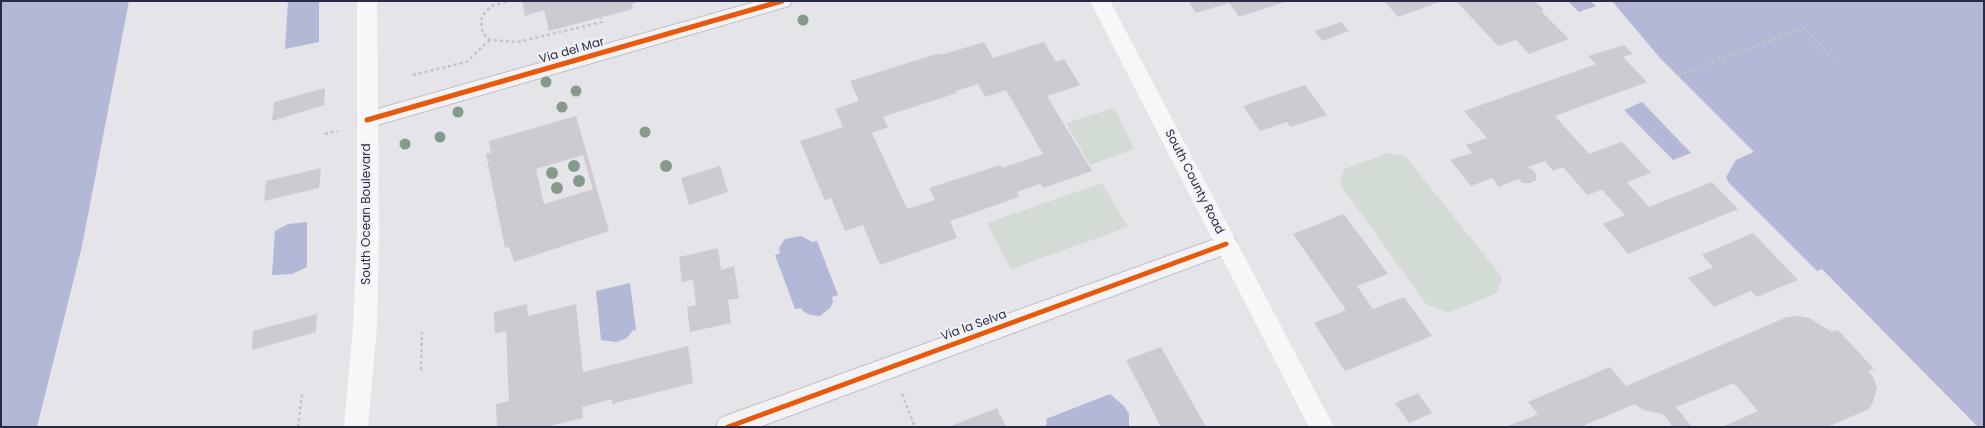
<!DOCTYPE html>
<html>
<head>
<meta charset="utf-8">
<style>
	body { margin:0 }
	#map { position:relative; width:1985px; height:428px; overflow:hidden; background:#e4e4e9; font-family:Poppins,sans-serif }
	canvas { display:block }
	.frame { position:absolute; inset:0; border:2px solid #292b44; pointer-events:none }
</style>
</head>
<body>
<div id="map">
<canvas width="1985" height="428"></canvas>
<div class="frame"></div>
</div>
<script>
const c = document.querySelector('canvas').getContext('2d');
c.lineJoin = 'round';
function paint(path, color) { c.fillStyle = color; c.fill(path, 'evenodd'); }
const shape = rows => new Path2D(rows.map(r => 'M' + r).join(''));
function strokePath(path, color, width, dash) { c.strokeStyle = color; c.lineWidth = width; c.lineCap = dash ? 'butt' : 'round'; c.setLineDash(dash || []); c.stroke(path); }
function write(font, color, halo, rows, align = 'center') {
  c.font = font + ' Poppins,sans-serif'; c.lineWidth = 4; c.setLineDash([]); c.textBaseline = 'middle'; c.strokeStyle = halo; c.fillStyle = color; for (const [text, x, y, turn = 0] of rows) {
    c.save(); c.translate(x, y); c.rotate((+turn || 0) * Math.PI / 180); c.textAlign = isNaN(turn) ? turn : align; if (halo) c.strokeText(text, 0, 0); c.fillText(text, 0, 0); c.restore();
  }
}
const green = shape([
	[1114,108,1134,149,1090,165,1066,123],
	[1388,153,1405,156,1502,277,1497,293,1448,313,1426,304,1340,184,1344,169],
	[1102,183,1128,227,1011,269,987,223]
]);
const water = shape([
	[1,1,129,1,82,246,37,427,1,427],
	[288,1,319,1,319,42,285,49],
	[1568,1,1590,1,1596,6,1579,12],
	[1612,1,1984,1,1984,427,1978,427,1822,269,1817,271,1729,183,1726,177,1736,160,1754,152,1660,58],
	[1642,102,1691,153,1673,160,1624,110],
	[307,222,307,267,292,274,272,275,275,231,288,224],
	[801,236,812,242,817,241,838,295,832,297,833,302,830,308,820,316,811,315,804,312,801,308,795,309,775,255,780,253,779,248,785,239],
	[630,283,636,330,632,331,627,338,617,342,601,340,596,291],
	[1110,394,1124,406,1129,414,1129,427,1045,427,1047,422,1046,419]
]);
const building = shape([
	[522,1,641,1,632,4,633,9,549,31,544,10,525,16],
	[1188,1,1288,1,1239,17,1229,3,1196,13],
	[1384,1,1442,1,1398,17],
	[1456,1,1535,1,1544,10,1541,11,1569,39,1529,54,1516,40,1498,46],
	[1341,22,1349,31,1322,41,1314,31],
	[984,42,993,58,1044,42,1056,62,1064,59,1080,85,1047,96,1092,171,1043,188,1040,184,1017,192,1019,197,950,221,957,238,880,265,863,225,845,231,831,198,825,201,800,141,843,127,835,109,859,101,850,81,940,53,941,55],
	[978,84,985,97,1006,90,1043,154,1002,168,1000,165,929,188,935,200,907,209,872,133,888,127,883,117,957,93,956,91],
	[1624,45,1633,54,1623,57,1647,82,1555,116,1589,154,1622,142,1651,173,1627,182,1649,207,1712,182,1738,209,1628,254,1603,224,1625,215,1602,190,1587,195,1563,167,1553,171,1545,161,1526,168,1532,169,1536,174,1536,180,1531,183,1523,183,1519,179,1499,187,1492,178,1471,186,1450,160,1472,153,1466,145,1487,138,1464,111,1596,64,1588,56],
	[1305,85,1327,115,1290,127,1287,122,1260,131,1243,106],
	[325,88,324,105,272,121,274,102],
	[576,116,609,231,514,262,509,247,505,248,486,154,491,153,489,141],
	[583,155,593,189,544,204,536,169],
	[720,166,728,192,689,205,681,178],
	[321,168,319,188,264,201,266,181],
	[1344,214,1388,274,1357,286,1373,309,1404,297,1432,336,1345,371,1314,323,1346,310,1293,234],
	[1753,233,1798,280,1757,297,1751,291,1714,307,1688,278,1713,267,1702,255],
	[718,248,721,270,734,266,739,298,728,300,731,323,690,332,687,307,696,305,693,280,682,282,679,257],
	[527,304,528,316,576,304,583,372,688,346,693,383,612,404,612,399,582,407,583,418,546,427,497,427,496,404,509,401,506,331,495,334,494,312],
	[317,314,316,332,252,350,253,331],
	[1799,316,1809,318,1832,332,1838,330,1874,369,1868,371,1873,377,1877,388,1873,402,1869,409,1827,427,1722,427,1758,411,1734,383,1676,407,1692,427,1673,427,1663,414,1643,410,1635,404,1580,427,1506,427,1538,414,1528,402,1610,367,1626,386,1787,317],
	[1161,347,1206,427,1161,427,1126,360],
	[1418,393,1432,413,1409,423,1395,403],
	[997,408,1006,427,948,427]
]);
const path = shape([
	[506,2,491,6,482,16,481,26,483,33,490,40,518,42,602,22,601,18],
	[413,75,466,62,490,40],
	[1678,75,1804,28,1833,59],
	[325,134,338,131],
	[421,370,422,332],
	[902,394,915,427],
	[298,427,302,394]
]);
const street = shape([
	[758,1,792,1,789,6,367,128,360,126,357,120,360,114,367,112,758,1],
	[1226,235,1234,237,1237,244,1234,251,759,427,716,427,719,419,728,415,1226,235]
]);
const secondary = shape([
	[357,1,377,1,379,236,377,327,368,427,344,427,353,327,357,236,357,1],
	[1090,1,1110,1,1334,427,1309,427,1090,1]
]);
const cycleway = shape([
	[367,120,782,1],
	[728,427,1226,244]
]);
const trees = [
	[803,20,5.5],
	[546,82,5.5],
	[576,91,5.5],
	[562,107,5.5],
	[458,112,5.5],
	[645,132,5.5],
	[440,137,5.5],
	[405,144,5.5],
	[574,166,6],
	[666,166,6],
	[552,173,6],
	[579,181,6],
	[557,188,6]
];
const streetNames = [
	["Via del Mar",572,51,-16],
	["South County Road",1194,182,63],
	["South Ocean Boulevard",367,214,-90],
	["Via la Selva",974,326,-20]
];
paint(green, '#d2dcd5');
paint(water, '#b2b8d5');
paint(building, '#cbcbd1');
strokePath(street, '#c1c1c7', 2);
strokePath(path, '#c3c3c9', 2.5, [3, 3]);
paint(street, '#f3f3f6');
paint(secondary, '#f7f7f7');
strokePath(cycleway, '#e8590c', 5);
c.fillStyle = '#849b89';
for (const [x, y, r] of trees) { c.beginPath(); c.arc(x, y, r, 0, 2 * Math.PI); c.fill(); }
write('12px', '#292b44', '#f2f3f8', streetNames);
</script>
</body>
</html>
